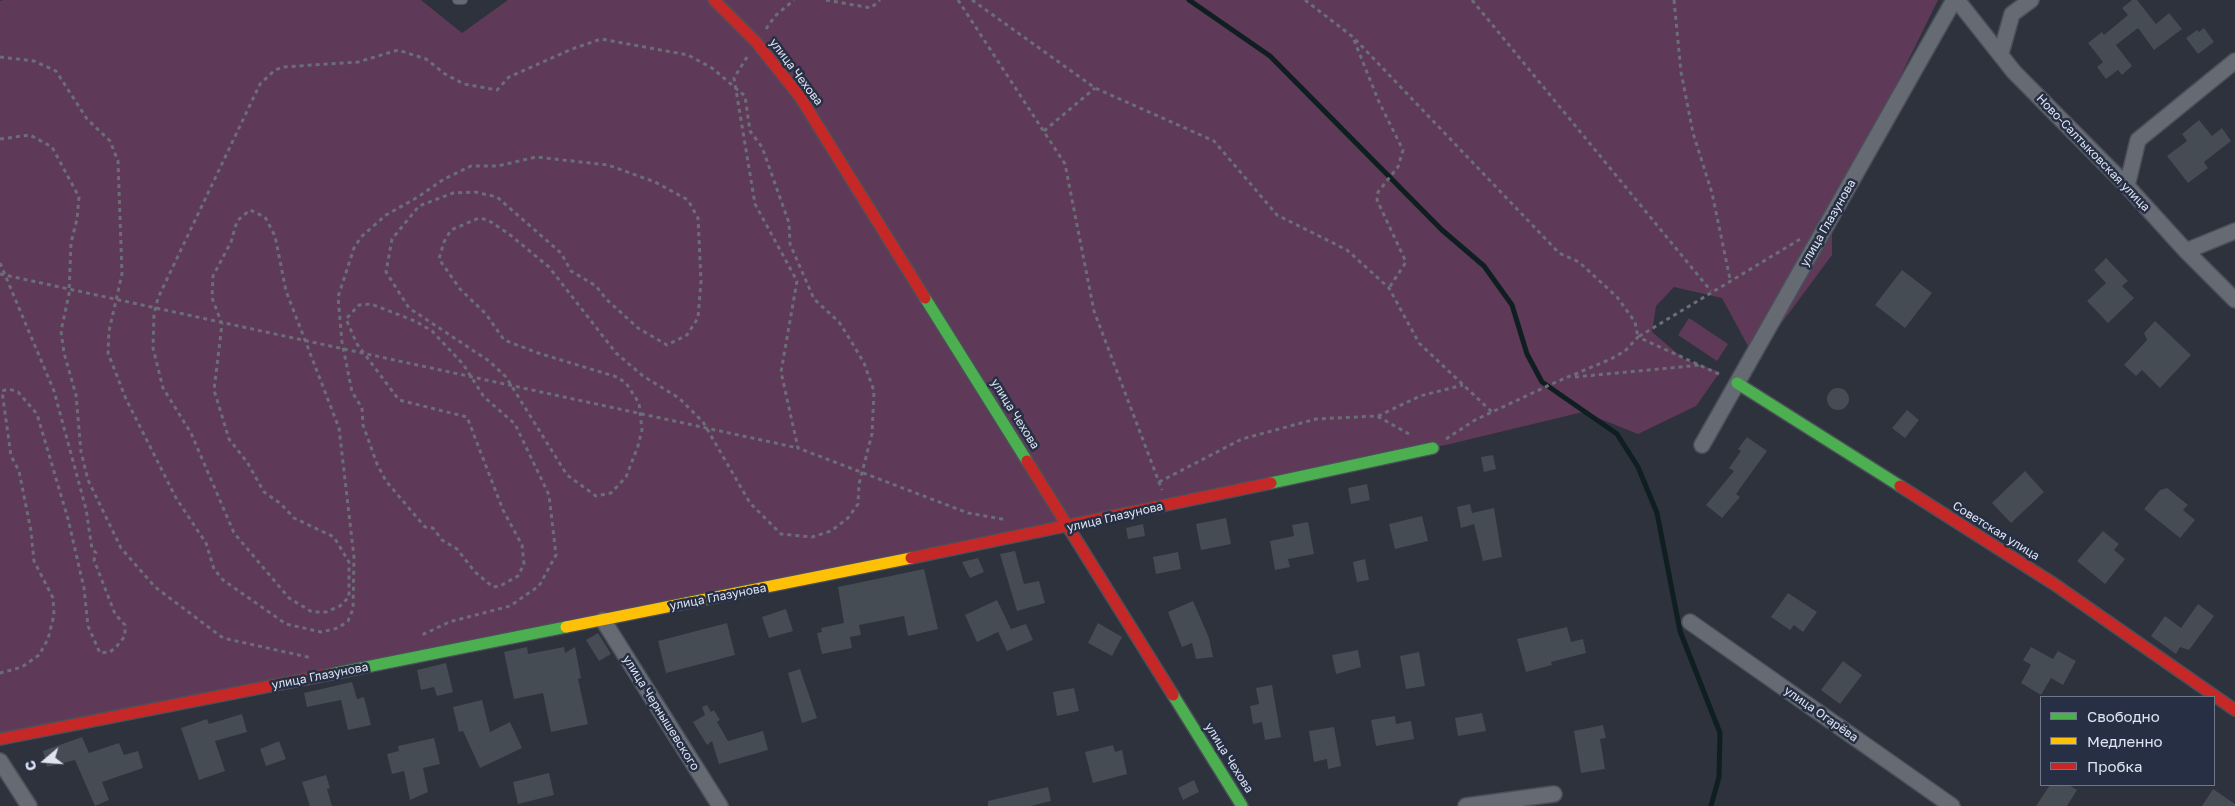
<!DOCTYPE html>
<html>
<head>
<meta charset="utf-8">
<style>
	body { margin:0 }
	#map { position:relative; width:2235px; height:806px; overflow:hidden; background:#2d323d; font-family:"Golos Text",sans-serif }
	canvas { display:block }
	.legend { position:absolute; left:2040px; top:696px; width:175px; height:90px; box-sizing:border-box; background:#262f44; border:1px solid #707789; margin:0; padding:6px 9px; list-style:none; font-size:15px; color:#dee4f1 }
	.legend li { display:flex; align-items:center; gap:10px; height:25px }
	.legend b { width:25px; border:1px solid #707789 }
	.north { position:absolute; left:20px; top:736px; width:50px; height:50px; -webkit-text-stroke:4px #262f44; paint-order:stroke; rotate:252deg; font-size:14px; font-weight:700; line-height:20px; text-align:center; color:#dee4f1 }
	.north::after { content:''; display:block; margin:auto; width:18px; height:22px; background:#dee4f1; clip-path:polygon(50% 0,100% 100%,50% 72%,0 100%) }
</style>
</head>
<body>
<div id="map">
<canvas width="2235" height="806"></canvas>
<ul class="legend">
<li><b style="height:6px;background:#4caf50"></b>Свободно</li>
<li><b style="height:6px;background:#ffc107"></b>Медленно</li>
<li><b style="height:6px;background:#c62828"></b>Пробка</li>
</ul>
<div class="north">С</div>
</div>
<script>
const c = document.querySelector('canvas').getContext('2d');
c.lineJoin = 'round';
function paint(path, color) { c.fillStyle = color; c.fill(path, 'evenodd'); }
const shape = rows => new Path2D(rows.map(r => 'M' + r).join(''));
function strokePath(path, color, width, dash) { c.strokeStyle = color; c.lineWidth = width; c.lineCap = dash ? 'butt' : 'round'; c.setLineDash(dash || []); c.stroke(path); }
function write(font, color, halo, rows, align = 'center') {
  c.font = font + ' "Golos Text",sans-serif'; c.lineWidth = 5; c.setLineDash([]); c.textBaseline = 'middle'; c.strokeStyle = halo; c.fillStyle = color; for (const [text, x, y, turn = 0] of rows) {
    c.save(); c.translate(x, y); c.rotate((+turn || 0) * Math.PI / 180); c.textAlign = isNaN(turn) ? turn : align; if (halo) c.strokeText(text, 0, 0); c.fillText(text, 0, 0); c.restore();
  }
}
const green = shape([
	[3,0,421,0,462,33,508,0,1938,0,1832,215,1832,255,1755,359,1722,298,1674,287,1656,306,1652,332,1684,359,1720,372,1696,406,1638,434,1583,412,1450,444,698,601,0,740,0,1],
	[1689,318,1728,344,1717,361,1678,335]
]);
const stream = shape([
	[1189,0,1270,56,1442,230,1484,266,1512,305,1527,354,1542,382,1617,434,1638,467,1657,513,1680,631,1720,733,1719,777,1711,806]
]);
const building = shape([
	[2132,0,2137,0,2156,24,2169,13,2182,29,2154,50,2138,28,2116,45,2132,66,2122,75,2118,70,2106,79,2097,67,2103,62,2088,43,2102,32,2104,35,2128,15,2122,8],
	[2204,28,2214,42,2198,54,2186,38,2197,30,2199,32],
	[2199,120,2212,136,2222,128,2231,141,2204,162,2208,168,2188,183,2167,156,2187,141,2182,134],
	[2106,258,2128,281,2122,286,2134,298,2108,323,2087,301,2106,283,2094,270],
	[1902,270,1932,293,1905,328,1875,305],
	[2155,321,2191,355,2160,388,2142,370,2136,376,2124,365,2147,340,2144,333],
	'1827 399a11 11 0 1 1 22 0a11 11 0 1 1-22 0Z',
	[1907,410,1919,420,1905,438,1892,428],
	[1747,437,1767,451,1736,494,1740,497,1722,518,1706,505,1734,471,1729,468,1741,451,1738,449],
	[1493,455,1496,469,1484,472,1481,457],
	[2025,471,2044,492,2011,523,1992,503],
	[1367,484,1370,500,1351,504,1348,488],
	[2167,488,2188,505,2183,510,2195,520,2180,538,2144,509,2160,490],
	[1470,504,1472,513,1494,508,1502,557,1483,561,1474,524,1461,528,1457,507],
	[1422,516,1428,541,1395,549,1389,524],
	[1226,518,1231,544,1201,550,1196,524],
	[1308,522,1314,554,1288,559,1290,567,1275,570,1270,541,1294,536,1292,525],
	[1143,524,1145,536,1128,539,1126,528],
	[2103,531,2119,544,2114,550,2125,559,2105,584,2077,561],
	[1015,551,1024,584,1039,581,1045,603,1017,611,1000,554],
	[1178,552,1181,569,1156,574,1153,557],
	[978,558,984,572,970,578,962,562],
	[1365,559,1369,580,1357,582,1353,562],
	[924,569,938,629,908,636,904,616,859,625,861,635,850,637,852,648,822,654,817,633,822,632,821,628,844,623,838,587],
	[1788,593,1817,612,1803,632,1794,625,1790,630,1771,617],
	[997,600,1011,629,1026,624,1033,640,1007,651,998,632,977,642,965,615],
	[1193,601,1209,638,1213,657,1196,659,1192,643,1182,647,1168,612],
	[2198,604,2214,616,2189,650,2180,647,2176,654,2151,636,2165,616,2181,628],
	[786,609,793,631,769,638,762,617],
	[727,623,735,655,666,673,658,641],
	[1098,623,1122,637,1112,656,1088,643],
	[1567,627,1571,642,1583,639,1586,653,1551,662,1552,665,1526,672,1517,639],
	[598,633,611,654,599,661,586,640],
	[527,647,528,654,564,647,565,653,575,647,581,678,578,679,588,724,551,732,543,693,514,699,504,652],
	[2031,647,2053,659,2058,651,2076,661,2063,685,2051,678,2041,695,2021,683,2031,665,2023,660],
	[1358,650,1361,667,1336,674,1332,655],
	[1419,652,1425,686,1406,689,1400,656],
	[1843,661,1862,675,1840,704,1821,690],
	[446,663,453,692,437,696,434,687,421,690,417,670],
	[800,669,817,718,802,723,788,673],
	[352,682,357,699,364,697,371,725,348,730,341,700,307,707,304,693],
	[1272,685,1281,737,1265,740,1262,722,1253,724,1250,706,1259,704,1256,688],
	[1074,688,1079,711,1057,716,1053,692],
	[482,700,490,732,510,722,522,748,480,768,463,731,459,732,453,707],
	[707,705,711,712,714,710,720,720,717,722,728,741,763,731,768,750,719,764,712,741,707,745,693,722,705,715,702,707],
	[1482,713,1486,731,1458,736,1455,718],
	[242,714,247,732,215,741,225,771,199,780,181,728,207,719,209,724],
	[1395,716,1396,724,1411,721,1414,739,1376,746,1371,720],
	[1603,725,1606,738,1600,739,1605,769,1581,773,1574,731],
	[1334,727,1341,766,1328,769,1327,759,1314,762,1309,731],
	[82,737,89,753,119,743,124,755,138,751,143,768,102,782,109,800,95,806,75,760,47,767,43,751],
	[434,738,440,764,423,768,428,792,410,800,404,771,392,774,387,754,399,751,398,746],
	[279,741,286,759,266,766,260,749],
	[1113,745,1115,752,1122,750,1127,774,1093,783,1085,752],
	[549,773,554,795,518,804,513,782],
	[326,775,330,788,327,789,332,806,310,806,302,782],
	[1194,780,1199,792,1183,800,1178,788],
	[2050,785,2069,785,2077,790,2067,806,2036,806],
	[1048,787,1051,801,1031,806,988,806,988,801],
	[2213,789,2235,804,2235,806,2202,806]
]);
const path = shape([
	[826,0,871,8,880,0],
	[958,0,1065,164,1094,311,1162,490],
	[972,0,1095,88,1214,141,1277,215,1347,250,1389,288,1419,343,1492,412],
	[1305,0,1353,37,1559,253,1579,262,1617,297,1635,322,1638,337,1802,238],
	[1472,0,1711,291],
	[1674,0,1681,72,1693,133,1712,193,1730,279],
	[766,29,775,16,794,0],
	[1354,40,1379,102,1403,150,1398,167,1378,192,1377,200,1406,262,1389,288],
	[0,57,34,61,56,71,87,119,110,141,118,161,122,274,109,331,108,353,126,399,176,498,206,543,214,569,223,580,286,624,321,632,338,628,348,621,353,609,354,557,339,428,286,291,275,236,265,217,250,210,237,221,231,242,213,276,212,298,222,324,214,390,229,439,247,462,264,492,281,504,294,518,334,537,349,562,349,597,340,606,326,612,312,612,289,598,234,533,191,433,163,388,153,348,154,314,158,298,260,84,275,70,283,67,358,62,398,50,426,59,445,74,464,84,497,90,509,77,572,49,601,39,688,55,712,68,745,96,750,131,762,147,789,223,790,244,814,299,839,322,851,341,864,363,874,391,872,434,859,484,858,504,848,518,831,531,812,537,781,534,750,503,703,422,679,398,643,376,616,353,549,267,509,234,488,220,479,218,451,230,444,242,439,259,460,289,486,314,504,340,538,353,617,377,626,383,639,403,642,430,638,446,626,477,611,493,596,496,567,475,506,377,489,361,409,308,386,272,392,239,419,206,453,193,475,192,497,197,561,253,571,271,596,286,606,299,638,328,667,345,687,335,698,318,701,281,698,218,688,200,655,182,608,165,536,157,498,166,471,166,444,179,418,197,386,215,361,237,354,248,338,297,342,342,352,392,362,408,363,425,377,464,386,481,425,527,433,528,442,540,457,549,475,572,493,587,500,586,518,576,524,564,522,545,503,510,467,417,399,400,357,344,346,319,359,305,371,304,415,321,432,331,463,364,484,397,515,424,549,495,556,555,539,586,510,606,449,622,422,635],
	[747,57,734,78,755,204,797,281,781,372,798,448,968,513,1007,520],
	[1044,131,1095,88],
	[0,139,30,135,52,147,79,197,77,219,71,243,69,294,61,331,64,353,76,395,81,452,88,480,121,548,155,587,223,638,312,658],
	[0,263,54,391,86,509,92,549,96,553,94,560,115,614,125,625,125,636,117,646,110,652,100,653,88,626,84,588,68,519,37,414,18,392,9,389,2,391,11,456,19,471,31,531,34,561,53,598,54,615,48,639,39,655,22,667,0,673],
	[0,274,798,448],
	[1575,377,1701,365],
	[1378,416,1420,396,1463,385],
	[1446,439,1475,420,1556,382,1611,359,1625,351,1638,337,1721,375],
	[1159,482,1242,439,1316,419,1377,416,1409,434]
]);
const lane = shape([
	[457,0,463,0]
]);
const street = shape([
	[1957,0,2014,72,2127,186,2186,251,2235,300],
	[2001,53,2012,14,2031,0],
	[2127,186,2138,140,2235,61],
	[2186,251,2235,231],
	[1702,445,1954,0],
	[603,620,720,806],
	[1690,622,1952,806],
	[0,761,29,806],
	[1466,806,1554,794]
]);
const fast = shape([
	[925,298,1027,461],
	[1737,383,1900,486],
	[1271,483,1433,448],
	[331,674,566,627],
	[1173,695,1242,806]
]);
const slow = shape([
	[566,627,911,558]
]);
const jam = shape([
	[714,0,756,42,800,97,925,298],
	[1027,461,1173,695],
	[1900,486,2054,584,2235,710],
	[911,558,1271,483],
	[0,739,331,674]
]);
const streetNames = [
	["улица Чехова",796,72,53],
	["Ново-Салтыковская улица",2093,153,46],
	["улица Глазунова",1828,223,-60],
	["улица Чехова",1015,414,58],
	["улица Глазунова",1115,517,-13],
	["Советская улица",1996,531,32],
	["улица Глазунова",718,597,-11],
	["улица Глазунова",320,676,-11],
	["улица Чернышевского",661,713,58],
	["улица Огарёва",1821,714,35],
	["улица Чехова",1229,758,58]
];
paint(green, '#5f3958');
strokePath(stream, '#0f1f21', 5);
paint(building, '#454c54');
strokePath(lane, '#4b4f59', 10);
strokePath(street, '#4b4f59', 18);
strokePath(fast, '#4b4f59', 14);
strokePath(slow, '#4b4f59', 14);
strokePath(jam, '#4b4f59', 14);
strokePath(path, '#6a6e76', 3, [4, 4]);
strokePath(lane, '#666a73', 8);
strokePath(street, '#666a73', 15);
strokePath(fast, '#4caf50', 11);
strokePath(slow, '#ffc107', 11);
strokePath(jam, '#c62828', 11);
write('12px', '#dee4f1', '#262f44', streetNames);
</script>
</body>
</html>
